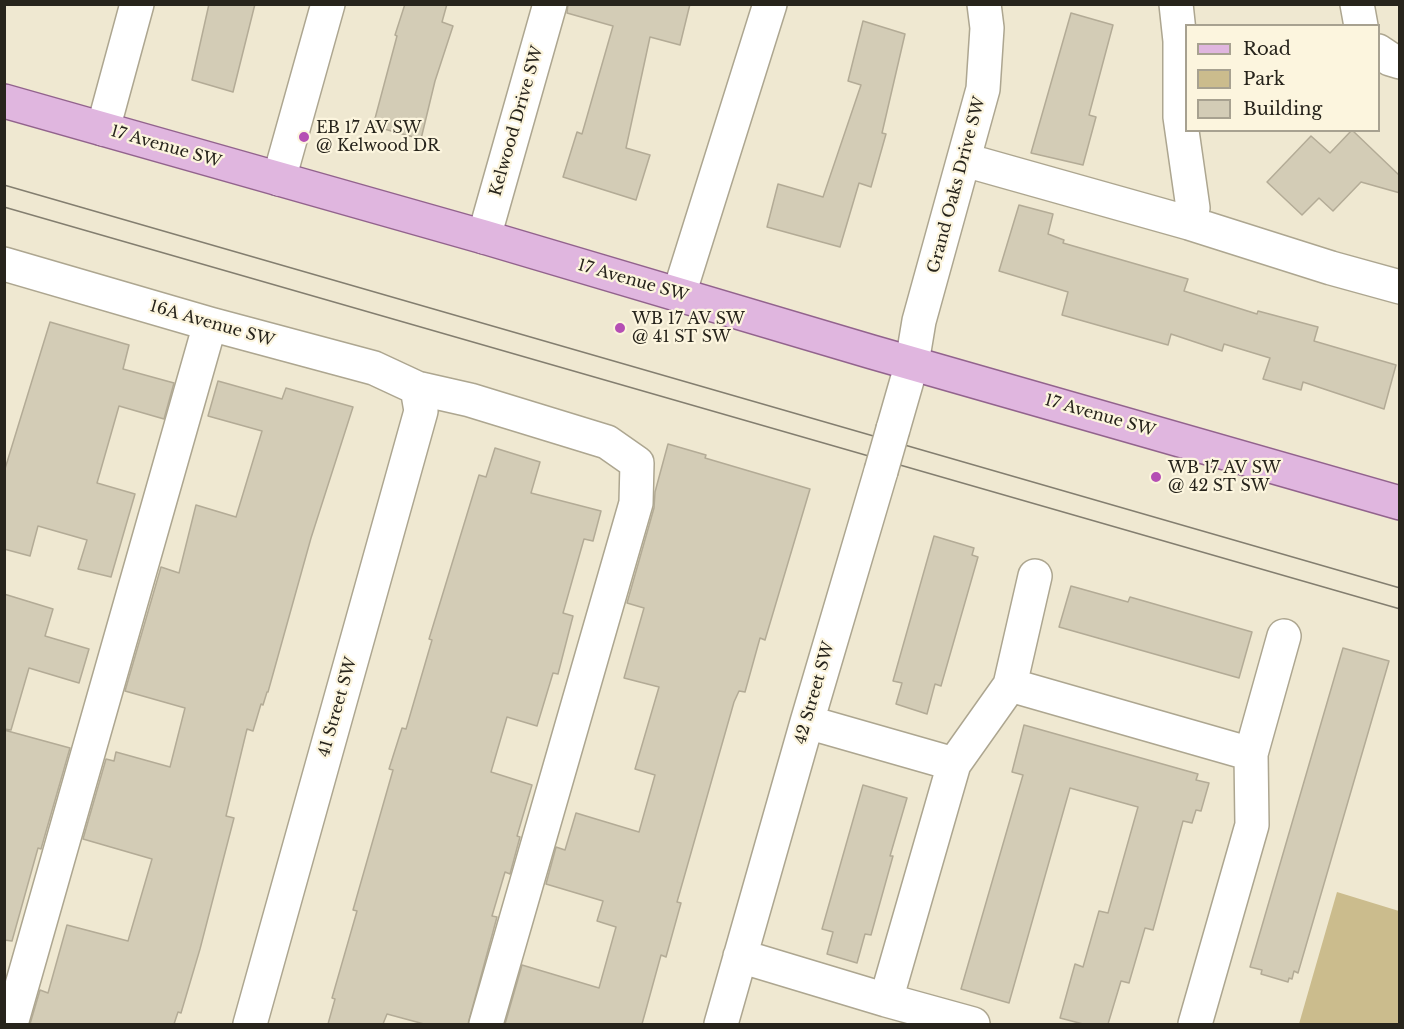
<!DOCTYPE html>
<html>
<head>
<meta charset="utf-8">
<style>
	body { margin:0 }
	#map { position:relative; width:1404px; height:1029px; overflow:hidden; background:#efe8d1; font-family:"Libre Baskerville",serif }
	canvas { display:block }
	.frame { position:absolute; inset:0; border:6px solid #27241c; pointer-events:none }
	.legend { position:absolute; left:1185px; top:24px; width:195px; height:108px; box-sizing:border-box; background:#fcf5de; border:2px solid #a7a190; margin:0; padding:8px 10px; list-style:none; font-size:18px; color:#27241c }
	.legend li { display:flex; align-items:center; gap:12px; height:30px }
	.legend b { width:30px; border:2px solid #a7a190 }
</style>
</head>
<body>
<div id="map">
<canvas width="1404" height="1029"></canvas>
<div class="frame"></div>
<ul class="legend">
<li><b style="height:8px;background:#e0b6df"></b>Road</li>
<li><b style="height:16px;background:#cbbc8d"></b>Park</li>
<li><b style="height:16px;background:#d3ccb6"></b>Building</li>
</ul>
</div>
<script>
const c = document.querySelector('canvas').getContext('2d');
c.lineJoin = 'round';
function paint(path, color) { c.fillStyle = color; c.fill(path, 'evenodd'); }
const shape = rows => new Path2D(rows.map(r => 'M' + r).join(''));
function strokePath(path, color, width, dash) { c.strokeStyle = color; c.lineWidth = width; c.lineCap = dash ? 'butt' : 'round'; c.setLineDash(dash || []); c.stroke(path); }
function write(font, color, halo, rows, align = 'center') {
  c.font = font + ' "Libre Baskerville",serif'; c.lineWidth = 4.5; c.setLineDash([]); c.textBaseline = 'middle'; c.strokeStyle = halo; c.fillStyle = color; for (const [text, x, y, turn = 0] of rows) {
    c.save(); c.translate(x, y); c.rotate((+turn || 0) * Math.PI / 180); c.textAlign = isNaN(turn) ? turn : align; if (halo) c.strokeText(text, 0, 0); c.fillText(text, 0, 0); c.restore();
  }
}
const green = shape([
	[1337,892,1399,911,1399,1024,1299,1024]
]);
const building = shape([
	[209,4,255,4,233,92,192,80,209,4],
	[405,4,447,4,442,22,453,26,435,81,421,139,373,126,397,36,395,35,405,4],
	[568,4,690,4,680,45,650,37,626,148,650,155,636,200,563,177,577,132,582,134,613,26,567,13,568,4],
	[1071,13,1113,25,1089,115,1096,117,1083,165,1031,153,1071,13],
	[863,21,905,34,882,133,886,134,871,187,859,183,840,247,767,227,778,184,823,197,861,85,848,81,863,21],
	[1352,130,1400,176,1400,193,1361,182,1333,211,1319,198,1302,215,1267,182,1311,136,1330,153,1352,130],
	[1019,205,1053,214,1048,234,1064,240,1063,243,1188,279,1184,291,1257,314,1258,311,1318,327,1314,341,1396,365,1384,409,1303,382,1301,390,1263,379,1270,358,1224,344,1222,351,1171,334,1168,345,1062,315,1068,292,999,271,1019,205],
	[50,322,129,345,123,369,174,383,164,419,119,406,97,483,135,494,111,577,78,569,87,540,38,526,30,556,4,549,4,472,50,322],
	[218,381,282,399,286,388,353,407,311,538,268,692,267,692,263,705,261,704,253,731,247,729,226,816,234,818,200,949,181,1013,178,1012,174,1024,30,1024,40,990,48,993,67,925,128,941,152,859,83,839,106,759,114,761,116,752,170,767,185,708,125,691,161,567,179,573,196,505,236,517,262,431,208,416,218,381],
	[668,444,706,455,705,458,810,489,765,640,760,638,745,692,739,691,734,702,677,902,681,903,666,957,661,955,642,1024,505,1024,522,965,599,988,616,927,597,921,603,901,546,884,556,847,565,850,576,813,639,832,655,775,635,769,659,687,624,678,644,608,627,603,654,508,655,492,668,444],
	[495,448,540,462,531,493,601,511,593,541,584,539,563,613,573,616,558,674,553,673,537,726,507,717,491,772,532,785,517,836,520,837,510,874,505,872,492,916,497,917,468,1024,424,1024,387,1014,383,1024,328,1024,335,999,332,998,357,911,353,910,393,770,389,769,402,728,406,729,432,640,429,639,479,475,486,477,495,448],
	[934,536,974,548,972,555,978,557,941,686,935,684,927,714,896,704,902,683,893,681,934,536],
	[1071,586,1128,602,1130,597,1252,632,1239,678,1059,627,1071,586],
	[4,594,53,609,45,636,89,649,79,683,29,668,11,730,4,729,4,594],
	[1343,648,1389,661,1298,973,1294,971,1292,979,1289,978,1288,982,1261,974,1262,970,1250,967,1343,648],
	[1024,725,1198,774,1196,780,1209,783,1201,811,1196,810,1192,823,1183,821,1153,930,1145,928,1129,983,1121,981,1108,1024,1083,1024,1060,1018,1075,964,1083,967,1099,911,1108,913,1138,807,1070,788,1009,1003,961,989,1023,775,1012,772,1024,725],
	[4,730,70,748,41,849,38,848,12,941,4,940,4,730],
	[863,785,907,798,890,856,893,856,871,935,865,934,857,963,827,954,833,932,822,929,863,785]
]);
const minor = shape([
	[1176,4,1180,41,1180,117,1193,208,1189,223],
	[1357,4,1361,26],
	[1378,51,1390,59,1400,62],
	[103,129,137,4],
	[965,160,1189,223,1331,268,1400,287],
	[279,179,328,4],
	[484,237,550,4],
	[4,264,210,324,374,368,417,388,470,400,607,442,637,463,636,503,486,1024],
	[679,294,770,4],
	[893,429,912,363,919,321,983,89,987,28,984,4],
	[1010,685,1251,754],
	[807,722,954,764],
	[740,956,886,1000,973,1024],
	[886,1000,954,764,1010,685,1035,576],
	[11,1024,210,324],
	[250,1024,421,411,417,388],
	[721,1024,807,722,881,471],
	[1195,1024,1252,825,1251,754,1284,636]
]);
const major = shape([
	[4,101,484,237,872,352,1400,503]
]);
const tram = shape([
	[4,185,1400,588],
	[4,207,1400,609]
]);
const minorBridge = shape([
	[881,471,893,429]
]);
const markers = [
	[304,137,6,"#b54fb4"],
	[620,328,6,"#b54fb4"],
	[1156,477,6,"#b54fb4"]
];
const streetNames = [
	["Kelwood Drive SW",517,121,-74],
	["17 Avenue SW",166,147,16],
	["Grand Oaks Drive SW",957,185,-75],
	["17 Avenue SW",633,281,16],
	["16A Avenue SW",212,324,16],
	["17 Avenue SW",1100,416,16],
	["42 Street SW",815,693,-74],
	["41 Street SW",338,707,-74]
];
const poiNames = [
	["EB 17 AV SW",316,128],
	["@ Kelwood DR",316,146],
	["WB 17 AV SW",632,319],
	["@ 41 ST SW",632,337],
	["WB 17 AV SW",1168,468],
	["@ 42 ST SW",1168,486]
];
paint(green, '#cbbc8d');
paint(building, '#d3ccb6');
strokePath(building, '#b3ab96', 1.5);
strokePath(minor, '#ada690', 36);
strokePath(major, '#92638d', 36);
strokePath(minor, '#fff', 33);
strokePath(major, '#e0b6df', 33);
strokePath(tram, '#837e6f', 1.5);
strokePath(minorBridge, '#ada690', 36, []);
strokePath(minorBridge, '#fff', 33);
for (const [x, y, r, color] of markers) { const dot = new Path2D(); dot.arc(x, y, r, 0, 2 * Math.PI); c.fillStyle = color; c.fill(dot); strokePath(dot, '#fcf5de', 2); }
write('16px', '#27241c', '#fcf5de', streetNames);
write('16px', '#27241c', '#fcf5de', poiNames, 'left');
</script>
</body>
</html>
